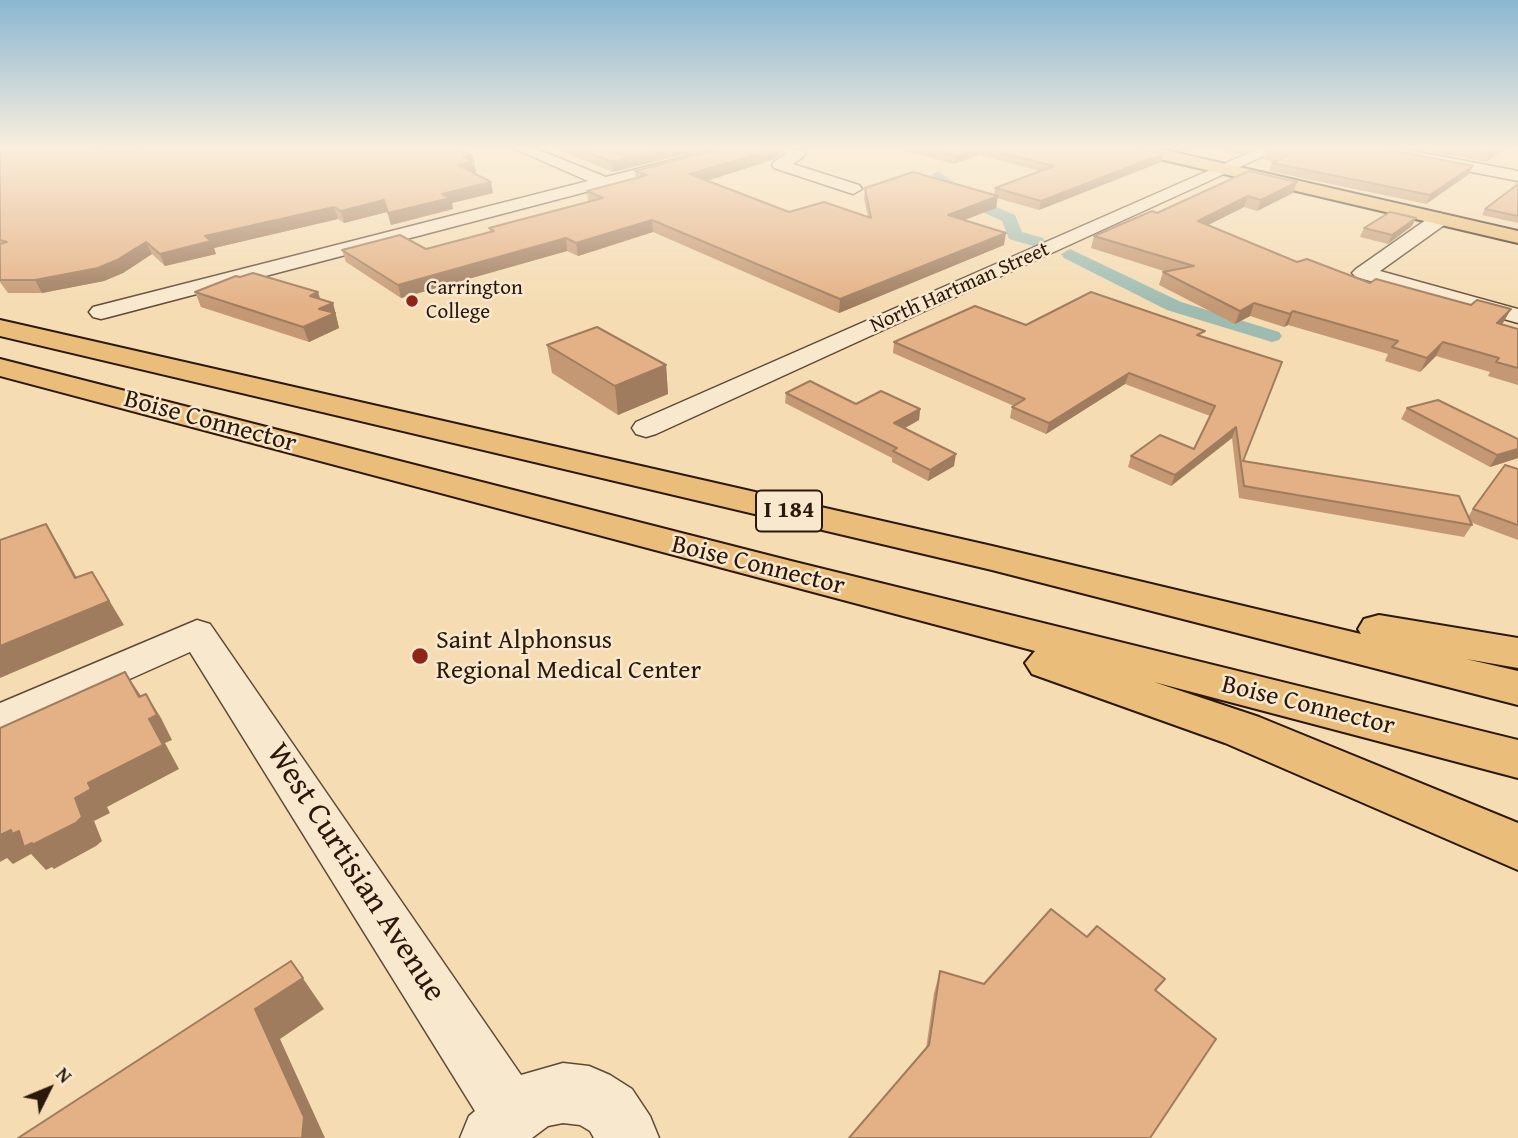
<!DOCTYPE html>
<html>
<head>
<meta charset="utf-8">
<style>
	body { margin:0 }
	#map { position:relative; width:1518px; height:1138px; overflow:hidden; background:#f5dcb3; font-family:"Gentium Book Plus",serif }
	canvas { display:block }
	.north { position:absolute; left:14px; top:1054px; width:70px; height:70px; -webkit-text-stroke:5px #f8e8ce; paint-order:stroke; rotate:47deg; font-size:19px; font-weight:700; line-height:28px; text-align:center; color:#2b180b }
	.north::after { content:''; display:block; margin:auto; width:24px; height:32px; background:#2b180b; clip-path:polygon(50% 0,100% 100%,50% 72%,0 100%) }
</style>
</head>
<body>
<div id="map">
<canvas width="1518" height="1138"></canvas>
<div class="north">N</div>
</div>
<script>
const c = document.querySelector('canvas').getContext('2d');
c.lineJoin = 'round';
const shape = rows => new Path2D(rows.map(r => 'M' + r).join(''));
function paint(path, color) { c.fillStyle = color; c.fill(path, 'evenodd'); }
function strokePath(path, color, width, dash) { c.strokeStyle = color; c.lineWidth = width; c.lineCap = dash ? 'butt' : 'round'; c.setLineDash(dash || []); c.stroke(path); }
function write(font, color, halo, rows, align = 'center') {
  c.font = font + ' "Gentium Book Plus",serif'; c.lineWidth = 5; c.setLineDash([]); c.textBaseline = 'middle'; c.strokeStyle = halo; c.fillStyle = color; for (const [text, x, y, turn = 0] of rows) {
    c.save(); c.translate(x, y); c.rotate((+turn || 0) * Math.PI / 180); c.textAlign = isNaN(turn) ? turn : align; if (halo) c.strokeText(text, 0, 0); c.fillText(text, 0, 0); c.restore();
  }
}
const canal = shape([
	[938,171,982,201,1015,215,1022,232,1043,238,1045,242,1037,247,1009,239,1002,221,972,207,933,178,931,175,938,171],
	[1070,249,1181,302,1279,332,1282,336,1279,340,1272,342,1167,310,1064,258,1061,254,1070,249]
]);
const minor = shape([
	[513,148,534,148,606,177,719,148,745,148,742,151,109,317,101,319,93,317,89,312,93,307,588,181,513,148],
	[778,148,804,150,806,153,804,156,793,164,859,185,862,189,853,194,774,168,772,165,774,162,786,154,778,148],
	[1260,148,1281,148,656,434,646,437,636,434,632,428,636,422,1260,148],
	[1366,148,1398,148,1518,171,1518,181,1374,153,1366,148],
	[1440,213,1449,219,1447,223,1380,271,1518,309,1518,323,1356,277,1352,273,1356,269,1433,215,1440,213],
	[197,620,210,624,521,1075,563,1063,589,1066,610,1075,632,1089,650,1116,659,1138,594,1138,590,1131,580,1125,563,1123,548,1126,532,1138,460,1138,469,1116,475,1111,190,652,0,737,0,703,197,620]
]);
const major = shape([
	[1126,148,1156,148,1518,231,1518,243,1134,153,1126,148]
]);
const highway = shape([
	[0,320,992,546,1361,634,1358,629,1364,619,1379,615,1518,638,1518,668,1466,659,1518,671,1518,705,992,570,0,336,0,320],
	[0,359,791,561,1518,740,1518,778,1154,682,1259,717,1518,823,1518,870,1225,743,1032,674,1025,663,1035,651,0,376,0,359]
]);
const wall = shape([
	[0,148,130,151,145,148,465,148,459,149,472,155,476,172,473,173,493,193,452,203,453,209,391,225,387,212,344,223,338,219,214,248,216,254,165,266,152,254,123,273,104,281,42,293,8,293,0,282],
	[553,148,709,148,613,172],
	[895,148,1138,148,1161,162,1039,210,997,198,996,208,964,220,1004,245,839,313,653,232,578,256,567,251,401,298,346,262,342,250,426,249,490,232,489,228,588,202,587,191,636,178,635,171,781,154,772,160,706,181,789,212,868,217,864,199,865,188,994,195,995,188,1040,171,979,155,954,164],
	[1167,148,1196,148,1186,152],
	[1211,148,1254,148,1240,154],
	[1412,148,1506,148,1486,162],
	[1266,151,1473,166,1469,174,1426,204,1269,171,1272,163,1275,162,1263,159],
	[1249,171,1293,193,1257,211,1244,207,1208,225,1297,262,1370,283,1471,305,1511,309,1501,325,1518,329,1518,385,1488,376,1490,372,1436,356,1420,372,1385,361,1388,354,1288,325,1284,327,1250,316,1235,324,1159,285,1163,272,1167,272,1091,248,1094,236,1157,213],
	[1518,184,1518,223,1482,215,1485,209],
	[1412,226,1388,244,1360,237,1364,228],
	[195,292,321,299,333,303,339,328,309,342,201,307],
	[1026,325,1203,337,1282,362,1243,461,1468,517,1473,509,1518,469,1518,540,1470,522,1472,525,1464,537,1239,498,1232,438,1171,486,1128,467,1131,456,1194,449,1210,416,1125,384,1046,434,1010,418,1012,407,1014,406,893,353,894,342],
	[547,345,666,365,668,394,618,415,552,373],
	[786,393,856,404,920,409,919,420,904,428,954,466,928,481,892,462,892,458,785,403],
	[1407,408,1518,439,1518,458,1490,467,1401,419],
	[940,971,984,984,1157,992,926,1049,934,993]
]);
const shadedWall = shape([
	[668,148,709,148,613,172,612,162],
	[775,148,782,148,781,154,772,160,691,186,690,174],
	[978,148,980,148,979,155,954,164,955,156],
	[1187,148,1196,148,1186,152],
	[1242,148,1254,148,1240,154],
	[1499,148,1506,148,1486,162,1490,154],
	[1163,154,1161,162,1039,210,1041,201],
	[472,155,476,172,460,176,458,165,463,157],
	[1473,166,1469,174,1426,204,1430,195],
	[491,182,493,193,452,203,453,209,391,225,388,213,442,194],
	[1297,182,1293,193,1257,211,1261,200],
	[998,196,996,208,946,227,948,215],
	[1248,196,1244,207,1194,232,1198,221],
	[384,200,387,212,344,223,341,211],
	[334,207,338,219,214,248,216,254,165,266,160,254,205,236],
	[1416,218,1412,226,1388,244,1392,235],
	[652,220,653,232,578,256,576,243],
	[1006,233,1004,245,839,313,840,299],
	[566,238,567,251,401,298,398,285],
	[146,242,152,254,123,273,104,281,42,293,35,280],
	[318,292,323,307,310,296],
	[333,303,339,328,309,342,303,327,319,309],
	[1254,303,1250,316,1235,324,1240,311],
	[1511,309,1503,323,1489,337,1497,323],
	[1293,311,1288,325,1284,327,1290,314],
	[1443,342,1436,356,1420,372,1427,358],
	[666,365,668,394,618,415,615,386],
	[1129,373,1125,384,1046,434,1049,423],
	[920,409,919,420,893,435,894,423],
	[1236,427,1232,438,1171,486,1175,475],
	[1518,449,1518,458,1490,467,1497,455],
	[956,454,954,466,928,481,930,470],
	[46,524,60,547,90,602,75,578],
	[92,572,124,625,0,678,0,646],
	[125,672,141,696,146,694,161,718,172,740,165,743,179,769,107,807,110,813,94,821,102,841,96,846,54,869,52,867,46,870,31,854,13,864,7,858,0,862,0,835,75,798,149,719],
	[291,961,324,1009,280,1039,325,1138,302,1138,255,1009]
]);
const building = shape([
	[0,148,88,148,130,151,145,148,456,148,472,155,463,157,474,161,458,165,491,182,442,194,450,198,388,213,384,200,341,211,334,207,205,236,211,241,160,254,146,242,117,260,98,268,35,280,0,280,0,244,7,242,0,240,0,148],
	[578,148,668,148,612,162,578,148],
	[724,148,775,148,772,150,690,174,789,212,824,202,871,218,865,188,913,172,998,196,948,215,1006,233,840,299,652,220,576,243,566,238,398,285,342,250,400,235,426,249,494,231,489,228,603,198,587,191,647,175,635,171,724,148],
	[926,148,978,148,955,156,926,148],
	[983,148,1138,148,1163,154,1041,201,995,188,1054,166,983,148],
	[1272,148,1380,148,1473,166,1430,195,1272,163,1288,155,1266,151,1272,148],
	[1458,148,1499,148,1490,154,1458,148],
	[1249,171,1297,182,1261,200,1248,196,1198,221,1297,262,1307,259,1370,283,1376,279,1471,305,1477,300,1511,309,1497,323,1518,329,1518,368,1496,362,1499,358,1443,342,1427,358,1392,347,1398,341,1293,311,1290,314,1254,303,1240,311,1163,272,1194,266,1094,236,1152,211,1157,213,1249,171],
	[1518,184,1518,216,1485,209,1518,184],
	[1390,212,1416,218,1392,235,1364,228,1390,212],
	[253,273,318,292,310,296,333,303,319,309,335,313,303,327,195,292,236,276,240,277,253,273],
	[1091,292,1205,331,1197,335,1282,362,1243,461,1459,496,1472,525,1244,486,1236,427,1175,475,1131,456,1160,435,1194,449,1215,406,1129,373,1049,423,1012,407,1025,399,894,342,975,306,1026,325,1091,292],
	[597,327,666,365,615,386,547,345,597,327],
	[810,381,856,404,881,391,920,409,894,423,956,454,930,470,893,451,897,448,786,393,810,381],
	[1438,400,1518,439,1518,449,1497,455,1407,408,1438,400],
	[1505,465,1518,469,1518,525,1473,509,1505,465],
	[46,524,75,578,92,572,109,601,0,646,0,540,46,524],
	[125,672,139,697,146,694,157,715,149,719,163,745,88,783,91,789,75,798,82,817,76,823,32,845,32,843,24,847,19,831,12,834,11,830,0,835,0,728,125,672],
	[1051,909,1087,937,1097,926,1165,979,1155,990,1216,1039,1150,1138,849,1138,929,1045,940,971,984,984,1051,909],
	[291,961,303,978,255,1009,304,1117,302,1138,18,1138,291,961]
]);
const markers = [
	[412,301,7,"#8f2418"],
	[420,656,9,"#8f2418"]
];
const farStreetnames = [
	["North Hartman Street",960,288,-24]
];
const farPoinames = [
	["Carrington",426,289],
	["College",426,313]
];
const shields = [
	[789,511,66]
];
const shieldNames = [
	["I 184",789,511]
];
const streetNames = [
	["Boise Connector",210,422,15],
	["Boise Connector",758,566,14],
	["Boise Connector",1308,706,14]
];
const poiNames = [
	["Saint Alphonsus",436,641],
	["Regional Medical Center",436,671]
];
const nearStreetnames = [
	["West Curtisian Avenue",355,873,57]
];
paint(canal, '#9dbbb1');
strokePath(minor, '#5e4935', 3);
strokePath(major, '#2b180b', 4);
strokePath(highway, '#2b180b', 4);
paint(minor, '#f8e8ce');
paint(major, '#eabe7a');
paint(highway, '#eabe7a');
paint(wall, '#c49873');
paint(shadedWall, '#a07c5e');
paint(building, '#e4b186');
strokePath(building, '#a07c5e', 2);
const sky = c.createLinearGradient(0, 0, 0, 307);
sky.addColorStop(0, '#8ab7d2');
sky.addColorStop(0.48, '#faefdd');
sky.addColorStop(1, '#faefdd00');
c.fillStyle = sky;
c.fillRect(0, 0, 1518, 307);
for (const [x, y, r, color] of markers) { const dot = new Path2D(); dot.arc(x, y, r, 0, 2 * Math.PI); c.fillStyle = color; c.fill(dot); strokePath(dot, '#f8e8ce', 2.5); }
write('21px', '#2b180b', '#f8e8ce', farStreetnames);
write('21px', '#2b180b', '#f8e8ce', farPoinames, 'left');
for (const [x, y, w] of shields) { const box = new Path2D(); box.roundRect(x - w / 2, y - 20.5, w, 41, 5); c.fillStyle = '#f8e8ce'; c.fill(box); strokePath(box, '#2b180b', 2); }
write('bold 24px', '#2b180b', null, shieldNames);
write('26px', '#2b180b', '#f8e8ce', streetNames);
write('26px', '#2b180b', '#f8e8ce', poiNames, 'left');
write('32px', '#2b180b', '#f8e8ce', nearStreetnames);
</script>
</body>
</html>
